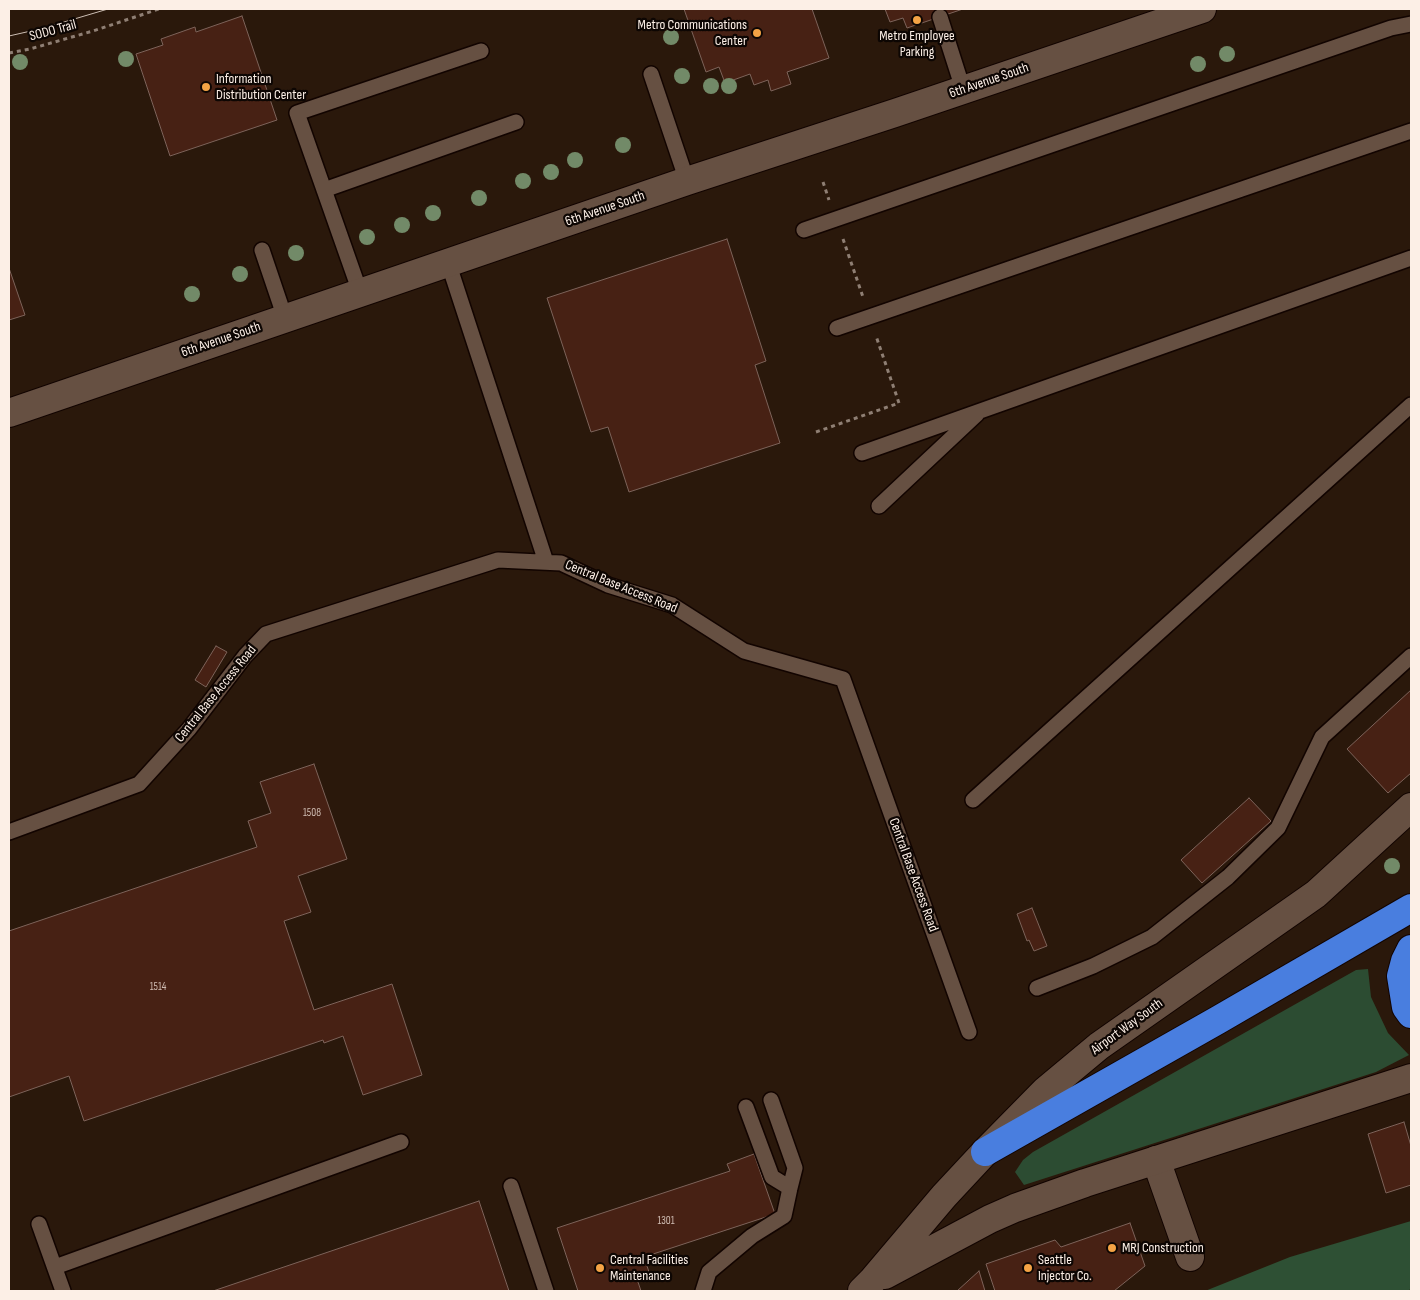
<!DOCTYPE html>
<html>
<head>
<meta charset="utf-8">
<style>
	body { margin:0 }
	#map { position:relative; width:1420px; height:1300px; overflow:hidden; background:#2a180b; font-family:"Sofia Sans Condensed",sans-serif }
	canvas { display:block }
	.frame { position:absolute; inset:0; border:10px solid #fcefe6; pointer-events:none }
</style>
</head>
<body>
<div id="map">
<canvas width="1420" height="1300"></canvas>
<div class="frame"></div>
</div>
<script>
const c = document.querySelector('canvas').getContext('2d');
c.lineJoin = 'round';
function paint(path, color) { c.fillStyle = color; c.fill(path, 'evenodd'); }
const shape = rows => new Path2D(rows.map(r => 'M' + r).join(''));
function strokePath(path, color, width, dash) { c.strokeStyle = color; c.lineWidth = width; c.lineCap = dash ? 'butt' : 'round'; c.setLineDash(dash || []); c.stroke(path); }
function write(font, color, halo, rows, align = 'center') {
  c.font = font + ' "Sofia Sans Condensed",sans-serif'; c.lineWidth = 4.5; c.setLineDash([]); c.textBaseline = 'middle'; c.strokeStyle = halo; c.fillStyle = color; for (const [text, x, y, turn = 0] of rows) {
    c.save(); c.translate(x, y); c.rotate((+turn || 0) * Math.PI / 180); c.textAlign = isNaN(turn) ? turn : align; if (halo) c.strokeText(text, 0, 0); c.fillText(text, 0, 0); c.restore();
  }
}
const green = shape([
	[1368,969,1371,997,1388,1033,1409,1055,1376,1072,1024,1185,1015,1172,1023,1160,1033,1152,1356,970]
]);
const forest = shape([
	[1411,1221,1411,1289,1407,1291,1205,1291,1290,1257]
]);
const building = shape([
	[684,9,812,9,829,58,787,72,791,84,771,91,768,80,754,85,750,74,725,83,719,67,706,72,684,9],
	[885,9,963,9,907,28,903,18,890,22,885,9],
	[242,16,277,120,170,156,136,54,163,45,161,39,195,27,196,32,242,16],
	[727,239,766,361,755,365,780,443,629,492,608,427,591,432,547,298,727,239],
	[9,268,25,315,9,320,9,268],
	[216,646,227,652,206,687,195,680,216,646],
	[1411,690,1411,773,1388,793,1347,749,1411,690],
	[314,764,347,859,298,876,311,912,284,921,314,1010,392,984,422,1075,363,1095,343,1036,324,1043,323,1040,84,1121,69,1076,9,1097,9,931,257,847,248,821,271,813,260,782,314,764],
	[1249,798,1271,821,1202,883,1181,860,1249,798],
	[1032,908,1047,946,1034,951,1029,940,1027,941,1017,914,1032,908],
	[1404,1122,1411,1146,1411,1185,1386,1193,1368,1134,1404,1122],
	[754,1154,775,1214,644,1257,650,1275,637,1279,641,1291,578,1291,557,1228,730,1171,727,1164,754,1154],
	[479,1201,509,1291,213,1291,479,1201],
	[1130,1223,1145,1266,1114,1291,995,1291,986,1264,1055,1240,1061,1247,1130,1223],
	[979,1271,985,1291,957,1291,979,1271]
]);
const path = shape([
	[9,53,30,49,93,31,159,9],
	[823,182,829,200],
	[843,239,863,297],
	[816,432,899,403,876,336]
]);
const service = shape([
	[940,17,963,89],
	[651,74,687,181],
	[324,190,516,122],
	[804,230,1391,28,1411,24],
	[262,250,285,318],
	[448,262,546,562],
	[360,292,297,113,481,51],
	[837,328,1411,131],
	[862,453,1411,258],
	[879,506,977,414],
	[973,800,1411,405],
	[9,832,139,784,189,729,245,656,266,634,498,560,561,563,608,585,672,605,744,651,843,679,969,1032],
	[1037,988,1093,966,1152,937,1228,877,1278,828,1322,737,1411,656],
	[746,1107,772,1177,790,1188],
	[511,1186,546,1291],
	[39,1224,63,1291],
	[55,1267,401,1142],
	[703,1291,709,1272,752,1236,784,1216,790,1188,795,1168,771,1100]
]);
const minor = shape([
	[1156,1160,1190,1257]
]);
const tertiary = shape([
	[9,413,687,181,895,113,1202,9]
]);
const secondary = shape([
	[885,1275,990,1219,1015,1208,1085,1183,1411,1078],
	[862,1291,872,1281,944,1196,985,1152,1045,1091,1099,1046,1316,894,1411,807]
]);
const motorway = shape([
	[1411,949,1405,961,1401,976,1406,1007,1411,1014],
	[985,1152,1218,1020,1411,908]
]);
const tram = shape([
	[9,36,44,28,108,9]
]);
const trees = [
	[671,37],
	[1227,54],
	[126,59],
	[20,62],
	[1198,64],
	[682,76],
	[711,86],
	[729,86],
	[623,145],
	[575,160],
	[551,172],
	[523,181],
	[479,198],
	[433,213],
	[402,225],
	[367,237],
	[296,253],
	[240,274],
	[192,294],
	[1392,866]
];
const markers = [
	[917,20,5,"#f4a345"],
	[757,33,5,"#f4a345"],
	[206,87,5,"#f4a345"],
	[1112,1248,5,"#f4a345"],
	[600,1268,5,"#f4a345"],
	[1028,1268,5,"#f4a345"]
];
const numberNames = [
	["1508",312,813],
	["1514",158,987],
	["1301",666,1221]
];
const poiNames = [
	["Metro Communications",747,25,"right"],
	["Center",747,41,"right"],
	["Metro Employee",917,36,"center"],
	["Parking",917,52,"center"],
	["Information",216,79],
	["Distribution Center",216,95],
	["MRJ Construction",1122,1248],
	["Central Facilities",610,1260],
	["Maintenance",610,1276],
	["Seattle",1038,1260],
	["Injector Co.",1038,1276]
];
const streetNames = [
	["SODO Trail",53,31,-15],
	["6th Avenue South",989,81,-19],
	["6th Avenue South",605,209,-19],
	["6th Avenue South",221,340,-19],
	["Central Base Access Road",621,587,22],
	["Central Base Access Road",216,694,-51],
	["Central Base Access Road",913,875,70],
	["Airport Way South",1127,1027,-36]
];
paint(green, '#2c4c32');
paint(forest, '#2e5034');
paint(building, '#472114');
strokePath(building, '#7d635a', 1);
strokePath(service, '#120400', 18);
strokePath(minor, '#120400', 30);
strokePath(tertiary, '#120400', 30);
strokePath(secondary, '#120400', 30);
strokePath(motorway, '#120400', 30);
strokePath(path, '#8f7f74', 3, [4, 4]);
strokePath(service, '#665042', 15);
strokePath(minor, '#665042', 28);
strokePath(tertiary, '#665042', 28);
strokePath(secondary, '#665042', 28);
strokePath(motorway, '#497edf', 28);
strokePath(tram, '#ccbeb4', 1);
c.fillStyle = '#728a68';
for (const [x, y] of trees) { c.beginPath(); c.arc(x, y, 8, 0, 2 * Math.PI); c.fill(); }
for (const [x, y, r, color] of markers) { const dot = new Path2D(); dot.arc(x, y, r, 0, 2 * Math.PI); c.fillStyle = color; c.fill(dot); strokePath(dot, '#0d0603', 2); }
write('11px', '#cfbcb2', null, numberNames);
write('14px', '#fcefe6', '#0d0603', poiNames, 'left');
write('14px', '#fcefe6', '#0d0603', streetNames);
</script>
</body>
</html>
